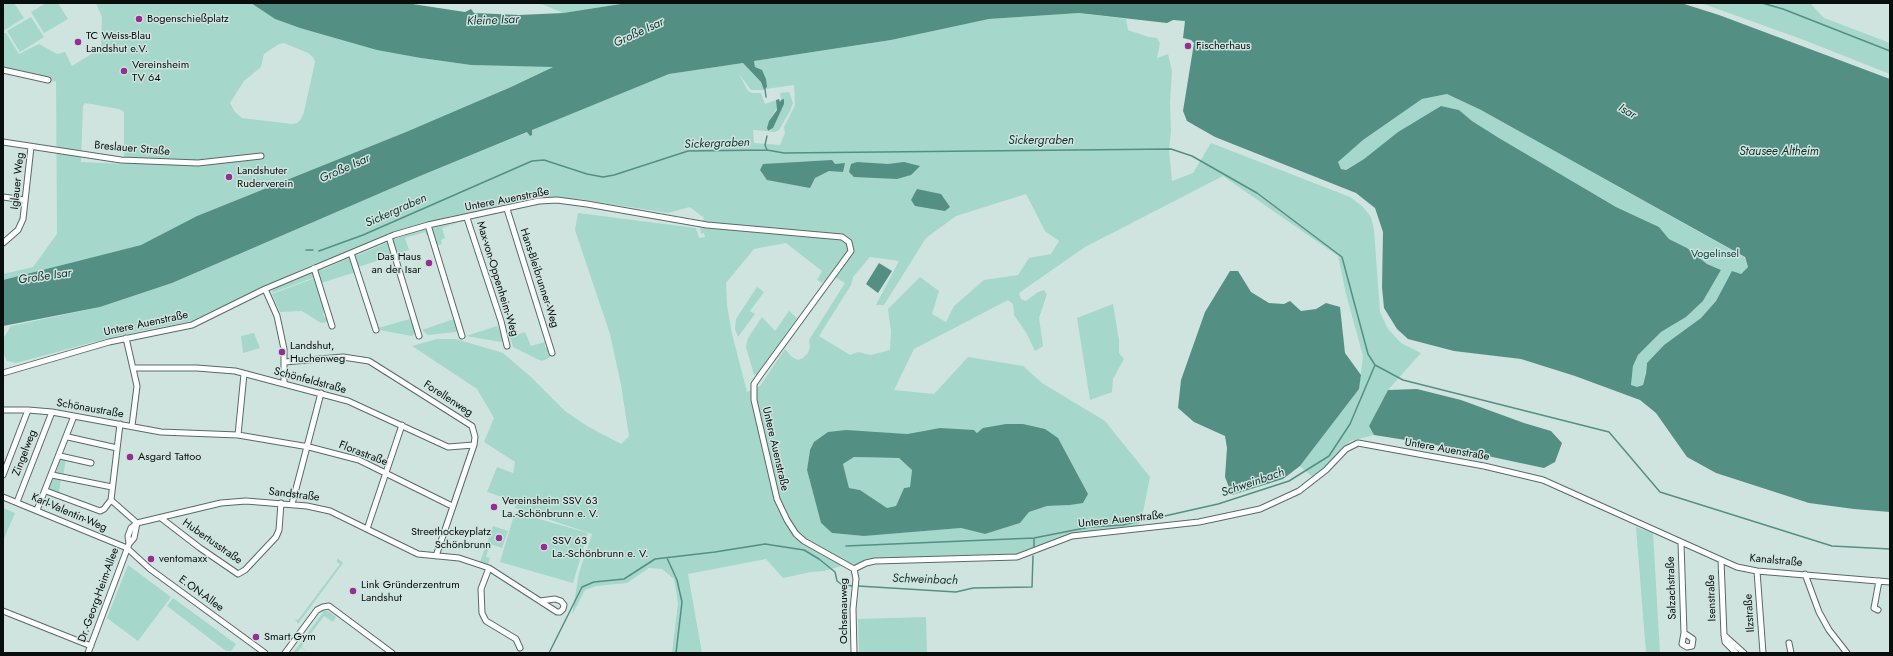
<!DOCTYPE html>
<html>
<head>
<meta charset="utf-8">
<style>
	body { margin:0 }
	#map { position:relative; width:1893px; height:656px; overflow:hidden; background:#d0e4df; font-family:Jost,sans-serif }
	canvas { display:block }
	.frame { position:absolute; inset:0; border:4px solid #070e0c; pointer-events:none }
</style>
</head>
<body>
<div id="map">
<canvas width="1893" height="656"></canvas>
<div class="frame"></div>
</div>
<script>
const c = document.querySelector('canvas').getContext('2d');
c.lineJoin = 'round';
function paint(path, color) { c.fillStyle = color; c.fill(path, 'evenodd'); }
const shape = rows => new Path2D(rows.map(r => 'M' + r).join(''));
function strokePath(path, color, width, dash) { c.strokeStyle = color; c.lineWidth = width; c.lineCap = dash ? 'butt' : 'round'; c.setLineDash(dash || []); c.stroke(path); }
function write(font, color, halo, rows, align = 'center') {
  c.font = font + ' Jost,sans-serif'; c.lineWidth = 3; c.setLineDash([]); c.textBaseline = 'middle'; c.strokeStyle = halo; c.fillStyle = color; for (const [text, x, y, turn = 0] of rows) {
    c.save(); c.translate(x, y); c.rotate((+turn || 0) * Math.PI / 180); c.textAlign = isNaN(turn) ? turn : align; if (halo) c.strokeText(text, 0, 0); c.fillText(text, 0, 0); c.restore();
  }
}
const green = shape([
	[3,3,14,3,24,18,3,31],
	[46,3,58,3,68,19,44,33,31,12],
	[96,3,251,3,275,19,300,28,421,58,471,65,554,66,511,87,406,132,197,216,141,245,3,280,3,274,33,267,57,234,56,81,48,82,3,72,3,33,6,33,19,54,39,44,57,54,65,52,72,66,101,48,102,17],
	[284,43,308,53,313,57,315,62,304,112,301,119,297,123,292,124,242,118,235,112,230,103,244,81,261,67,264,54,279,44],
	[85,103,119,109,124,112,124,164,81,162,83,106],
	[539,3,627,3,563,13],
	[1701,3,1810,3,1824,18,1890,43,1890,74,1804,40],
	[1079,13,1126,19,1128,30,1149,37,1157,38,1160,43,1157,58,1168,54,1172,71,1170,103,1171,131,1169,150,1172,181,1193,173,1211,143,1350,197,1363,207,1371,217,1374,230,1380,312,1388,329,1401,343,1421,353,1388,390,1369,426,1374,435,1350,441,1315,479,1300,466,1359,389,1363,356,1346,294,1338,256,1223,176,1085,247,1019,293,1021,299,1026,301,1038,292,1044,290,1047,294,1039,318,1043,346,1035,351,1027,334,1014,315,1013,304,1008,300,914,349,894,390,934,394,968,357,1023,366,1042,383,1105,421,1150,477,1142,517,1139,524,1135,527,1070,534,1017,555,866,560,855,565,849,564,824,571,811,572,783,578,766,559,688,574,702,653,672,653,678,603,674,579,662,569,649,568,627,583,596,586,585,590,572,615,579,573,592,534,515,508,517,502,487,492,497,467,513,473,515,462,484,442,494,418,477,389,412,346,437,339,456,339,503,353,531,377,565,411,587,426,621,444,629,436,621,385,610,334,575,230,578,213,696,228,699,238,705,237,704,233,701,234,700,227,704,218,690,207,667,213,579,199,542,197,463,216,451,216,447,219,309,266,191,321,120,335,16,363,7,361,3,352,3,339,11,326,100,307,172,283,420,176,528,132,530,135,532,135,531,130,669,74,743,63,761,82,764,90,751,90,739,74,748,91,752,93,761,93,765,104,776,100,777,108,769,121,767,131,753,130,754,143,780,145,785,133,784,127,795,105,794,85,766,89,766,79,759,69,755,67,754,61,891,40,989,19],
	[1026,194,1045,231,1059,241,1051,254,1029,258,1018,275,984,280,954,306,946,322,932,314,939,291,920,277,888,309,891,332,890,350,871,355,858,352,850,355,819,336,851,285,853,277,870,257,899,261,876,305,884,305,926,238,956,216],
	[786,243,822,271,817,280,822,283,833,276,845,283,809,340,810,346,808,353,803,358,798,360,792,357,785,349,760,386,747,392,732,334,727,305,726,283,754,249],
	[927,430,974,430,1070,505,1047,506,1029,512,1020,523,985,534,961,528,864,536,832,533,821,523,807,470,810,450,883,433,907,434],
	[31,17,44,37,20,52,7,31],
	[789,92,793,103,790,111,779,130,775,132,769,132,773,128,784,100,781,100,780,93],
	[1447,94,1481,110,1744,257,1748,267,1741,274,1732,272,1716,301,1701,318,1664,345,1647,363,1643,385,1637,387,1631,386,1633,366,1638,355,1661,332,1686,317,1703,301,1721,270,1707,264,1687,248,1669,239,1659,227,1616,207,1499,138,1472,121,1459,110,1441,106,1398,132,1364,159,1345,170,1341,169,1338,162,1363,140,1422,99],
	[458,223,442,228,445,238,441,240,442,244,436,246,432,228],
	[422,229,427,230,428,234,426,235,425,232,405,238,409,250,396,254,392,241,393,238,395,239,404,236,403,234],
	[388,242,393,256,358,267,355,255,358,255],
	[349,258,356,272,321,283,317,270,321,268,322,270],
	[312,273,315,277,272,293,273,288],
	[315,278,319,294,321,296,320,297,325,310,323,314,324,317,328,319,327,322,321,323,302,311,280,312,272,294],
	[757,287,764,292,750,311,755,314,738,337,735,329,736,319],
	[1113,304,1119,340,1119,353,1124,359,1113,379,1112,392,1090,400,1077,318],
	[789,311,797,318,757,374,754,375,746,347,748,338,762,317,775,331],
	[410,319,416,333,412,336,379,330,378,328],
	[454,319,458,330,456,332,428,335,422,330],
	[497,326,504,339,501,342,466,336],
	[525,332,531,346,545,342,545,347,550,349,551,354,549,358,542,361,537,359,513,347,510,337],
	[254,333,260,348,243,353,241,336],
	[854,457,899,458,912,470,910,487,904,488,896,506,887,508,860,490,849,488,843,464],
	[60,459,66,459,63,476,56,473],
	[54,477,61,478,59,494,49,488],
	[3,508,15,513,3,541],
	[515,512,588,533,573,583,500,562],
	[493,526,508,531,502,548,490,544,486,557,490,558,488,564,480,562],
	[1636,527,1653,533,1660,653,1646,653],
	[337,558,343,563,298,624,295,619,298,620,340,564,337,562],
	[128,565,171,597,138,641,107,618],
	[173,598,236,644,231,651,226,651,167,606],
	[324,611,328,611,336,617,333,622,324,616,301,647,309,653,301,648,297,653,293,653],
	[926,617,927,653,859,653,858,619]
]);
const water = shape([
	[251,3,406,3,465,12,471,9,474,13,519,15,563,13,627,3,1681,3,1719,15,1890,79,1890,512,1854,509,1809,503,1716,473,1687,457,1656,413,1640,400,1575,376,1521,359,1454,351,1408,339,1397,329,1384,308,1382,287,1383,232,1375,208,1356,193,1215,137,1187,121,1183,111,1194,43,1191,40,1183,38,1185,21,1173,20,1167,23,1079,13,989,19,891,40,754,61,755,67,762,70,766,79,767,87,764,90,761,82,743,63,669,74,532,130,532,135,530,136,527,132,420,176,172,283,100,307,3,326,3,280,141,245,197,216,406,132,511,87,553,67,471,65,421,58,377,50,300,28,275,19],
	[1447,94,1481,110,1745,257,1748,267,1741,274,1732,271,1716,301,1701,318,1664,345,1647,363,1646,373,1643,385,1637,387,1631,385,1633,366,1638,355,1661,332,1686,317,1703,301,1721,270,1707,264,1687,248,1669,239,1659,227,1616,207,1499,138,1472,121,1459,110,1441,106,1398,132,1364,159,1346,170,1341,169,1338,162,1363,140,1422,99],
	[779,99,780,102,781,100,784,99,784,104,773,128,768,131,767,128,769,121,777,110,776,100],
	[832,160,835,164,845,163,843,172,829,171,815,178,810,188,767,180,760,170,763,164],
	[857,162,888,164,904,162,920,166,911,175,897,179,854,177,849,172,851,164],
	[917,189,941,194,950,207,945,211,915,206,911,200],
	[879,263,892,271,878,293,866,284],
	[1230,271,1238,271,1251,292,1269,303,1284,304,1290,301,1301,311,1316,309,1326,303,1340,307,1345,353,1361,375,1359,389,1300,466,1283,479,1232,495,1225,477,1227,448,1225,436,1194,422,1178,408,1181,380,1205,312],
	[1417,389,1461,400,1524,423,1551,431,1562,443,1555,462,1544,468,1431,444,1374,435,1369,426,1388,390],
	[1006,424,1023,424,1045,429,1058,438,1088,494,1083,503,1070,505,1047,506,1029,512,1020,523,985,534,961,528,864,536,832,533,821,523,807,470,810,450,814,442,828,432,846,430,907,434,940,428,974,430,977,433,983,428],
	[854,457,899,458,912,470,910,487,904,488,896,506,887,508,860,490,849,488,843,464]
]);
const stream = shape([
	[1762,3,1783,9,1890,51],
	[765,89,766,97],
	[767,150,765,145,767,136],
	[306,250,313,250],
	[319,251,363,235,532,161,544,160,587,174,603,177,614,175,688,151,767,150,784,153,1171,149,1192,156,1257,193,1342,257,1368,354,1375,365,1403,380,1609,432,1660,492,1832,546,1890,549],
	[1147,520,1218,504,1289,481,1329,456,1350,424,1375,365],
	[846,546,1034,538,1090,527,1123,525,1139,521],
	[1034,549,1034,539],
	[667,558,677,580,682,602,676,653],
	[858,586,956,592,973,588,1032,587,1033,556],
	[549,653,582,587,594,582,624,579,655,559,715,552,765,544,804,550,819,559,835,572,837,581,841,584,852,586]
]);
const minor = shape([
	[3,70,48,80],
	[3,142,121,160,198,163,261,156],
	[3,197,25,200],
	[507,209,552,353],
	[467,218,501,321,507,346],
	[428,225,462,336],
	[389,237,419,336],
	[3,243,18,230,23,219,31,147],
	[351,253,376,330],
	[314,268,332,326],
	[265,289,277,316,284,349,284,384],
	[126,338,137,386,132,426],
	[285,362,343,357,369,361,472,426,475,437,474,445,436,556],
	[133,368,197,368,235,371,348,401,448,447,474,445],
	[3,373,109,342,192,325,265,289,394,235,428,225,539,201,557,200,587,204,707,225,842,237,849,242,851,251,761,374,754,384,754,400,777,499,787,520,796,534,804,541,854,569],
	[3,410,28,410,52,412,161,432,238,435,309,447,359,460,452,506],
	[120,424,111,500,137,523],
	[238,435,244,374],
	[68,437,117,448],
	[60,456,91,463],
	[3,475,28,410],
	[52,475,112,487],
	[46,491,100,511,104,509,111,500],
	[3,497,127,548,150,569,265,653],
	[17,502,52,412],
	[292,504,321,393],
	[37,510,74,416],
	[161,518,200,548,238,574,245,570,276,537,279,530,281,503],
	[367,529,402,425],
	[1681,543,1684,633,1693,639,1692,646,1687,647,1682,644,1684,633],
	[129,544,128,536,131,528,137,523,221,503,246,501,307,506,330,511,418,554,459,558,489,568,557,612,560,612,563,609,564,605,561,601,555,599,540,601],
	[1721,560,1724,635,1725,642,1736,653],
	[489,568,481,589,482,613,486,621,516,639,520,648],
	[854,569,866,563,875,561,1017,557,1072,536,1199,522,1260,509,1299,491,1326,470,1346,449,1358,443,1484,466,1543,480,1737,567,1757,571,1890,582],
	[854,569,856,579,853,609,854,653],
	[1757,571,1763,653],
	[1805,574,1819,612,1829,630,1847,653],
	[1878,610,1874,608,1879,581],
	[3,611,91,646],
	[1724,635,1744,653],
	[1789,643,1791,653],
	[88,653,129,544,134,538,137,523],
	[285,653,317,610,323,607,329,606,392,653]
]);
const markers = [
	[139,19,4,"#942e93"],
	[78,42,4,"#942e93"],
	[1188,46,4,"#942e93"],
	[124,71,4,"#942e93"],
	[229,177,4,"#942e93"],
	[429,263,4,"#942e93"],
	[282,352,4,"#942e93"],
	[130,457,4,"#942e93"],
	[494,507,4,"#942e93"],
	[499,538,4,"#942e93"],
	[544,547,4,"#942e93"],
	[151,559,4,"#942e93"],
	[353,591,4,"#942e93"],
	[256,637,4,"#942e93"]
];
const poiNames = [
	["Bogenschießplatz",147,19],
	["TC Weiss-Blau",86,36],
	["Landshut e.V.",86,49],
	["Fischerhaus",1196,46],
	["Vereinsheim",132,65],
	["TV 64",132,78],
	["Landshuter",237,171],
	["Ruderverein",237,184],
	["Das Haus",421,257,"right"],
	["an der Isar",421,270,"right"],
	["Landshut,",290,346],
	["Huchenweg",290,359],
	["Asgard Tattoo",138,457],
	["Vereinsheim SSV 63",502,501],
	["La.-Schönbrunn e. V.",502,514],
	["Streethockeyplatz",491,532,"right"],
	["Schönbrunn",491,545,"right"],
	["SSV 63",552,541],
	["La.-Schönbrunn e. V.",552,554],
	["ventomaxx",159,559],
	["Link Gründerzentrum",361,585],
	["Landshut",361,598],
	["Smart Gym",264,637]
];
const streetNames = [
	["Breslauer Straße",132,149,5],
	["Iglauer Weg",18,181,-84],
	["Untere Auenstraße",507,200,-11],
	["Hans-Bleibrunner-Weg",539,278,72],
	["Max-von-Oppenheim-Weg",497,279,73],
	["Untere Auenstraße",146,324,-12],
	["Schönfeldstraße",310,381,15],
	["Forellenweg",448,399,33],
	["Schönaustraße",90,409,10],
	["Untere Auenstraße",775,449,77],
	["Untere Auenstraße",1447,450,10],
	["Zingelweg",25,453,-69],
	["Florastraße",363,454,21],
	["Sandstraße",294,495,7],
	["Karl-Valentin-Weg",69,513,23],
	["Untere Auenstraße",1121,520,-6],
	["Hubertusstraße",212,542,35],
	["Kanalstraße",1776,561,5],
	["Salzachstraße",1672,588,-92],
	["E.ON-Allee",201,594,36],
	["Dr.-Georg-Heim-Allee",99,595,-70],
	["Isenstraße",1712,598,-92],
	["Ochsenauweg",844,611,-90],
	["Ilzstraße",1750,613,-94]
];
const parkNames = [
	["Vogelinsel",1715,254]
];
const waterNames = [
	["Kleine Isar",493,21,-2],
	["Große Isar",639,33,-25],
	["Isar",1627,112,30],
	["Sickergraben",1041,141],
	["Sickergraben",717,144,-2],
	["Stausee Altheim",1779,152],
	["Große Isar",345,169,-24],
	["Sickergraben",396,211,-24],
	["Große Isar",45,277,-8],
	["Schweinbach",1253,483,-19],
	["Schweinbach",925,580,2]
];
paint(green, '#a5d7cb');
paint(water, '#539083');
strokePath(stream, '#539083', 1.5);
strokePath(minor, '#586a65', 7);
strokePath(minor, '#fff', 5);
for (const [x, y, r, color] of markers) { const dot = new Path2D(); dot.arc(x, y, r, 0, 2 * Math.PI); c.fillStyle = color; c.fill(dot); strokePath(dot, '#d0e4df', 1.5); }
write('11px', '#070e0c', '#d0e4df', poiNames, 'left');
write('11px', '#070e0c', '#d0e4df', streetNames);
write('11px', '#0c453b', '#d0e4df', parkNames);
write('italic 12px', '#12312b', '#d0e4df', waterNames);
</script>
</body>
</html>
